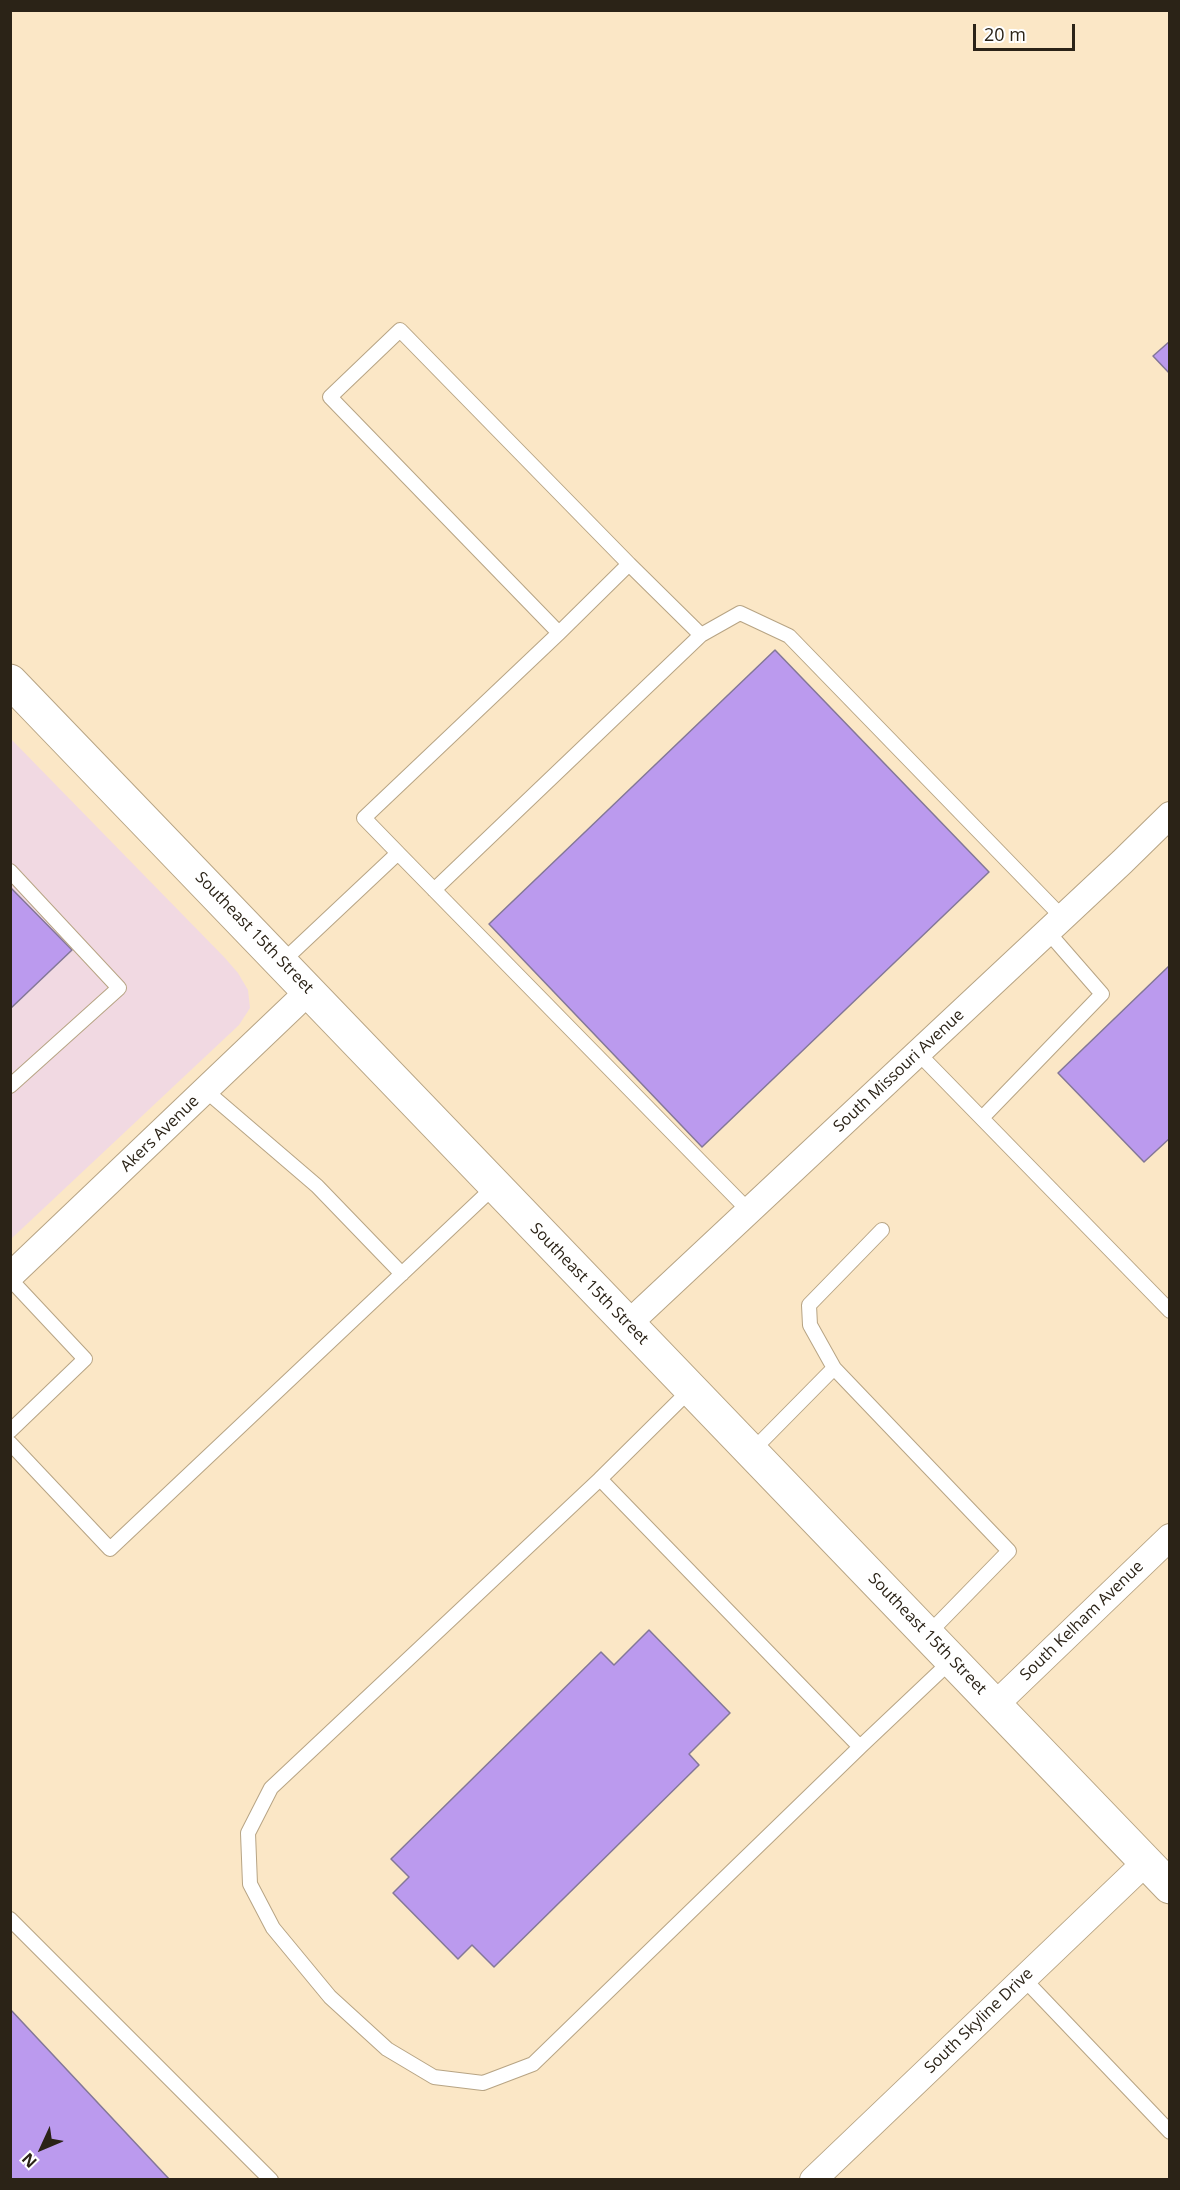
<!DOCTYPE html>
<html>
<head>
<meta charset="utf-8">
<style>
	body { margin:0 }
	#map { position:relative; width:1180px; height:2190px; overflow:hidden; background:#fbe7c6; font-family:"Open Sans",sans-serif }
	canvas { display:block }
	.frame { position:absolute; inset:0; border:12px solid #2b2317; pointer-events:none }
	.north { position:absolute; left:12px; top:2118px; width:60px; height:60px; -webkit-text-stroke:4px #fff; paint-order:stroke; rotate:226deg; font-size:16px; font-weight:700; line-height:24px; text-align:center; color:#2b2317 }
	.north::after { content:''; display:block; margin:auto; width:21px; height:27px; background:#2b2317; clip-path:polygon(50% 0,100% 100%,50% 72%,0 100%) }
	.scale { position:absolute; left:973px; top:24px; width:102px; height:27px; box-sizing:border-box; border:3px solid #2b2317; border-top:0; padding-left:8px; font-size:18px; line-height:21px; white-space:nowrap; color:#2b2317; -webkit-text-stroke:4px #fff; paint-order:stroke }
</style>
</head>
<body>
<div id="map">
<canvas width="1180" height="2190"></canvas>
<div class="frame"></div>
<div class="north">N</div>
<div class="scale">20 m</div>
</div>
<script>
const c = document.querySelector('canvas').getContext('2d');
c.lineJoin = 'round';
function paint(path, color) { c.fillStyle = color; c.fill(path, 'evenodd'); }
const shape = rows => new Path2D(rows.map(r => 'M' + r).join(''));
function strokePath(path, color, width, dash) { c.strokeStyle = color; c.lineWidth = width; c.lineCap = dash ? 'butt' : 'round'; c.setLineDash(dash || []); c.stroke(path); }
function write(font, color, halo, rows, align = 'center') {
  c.font = font + ' "Open Sans",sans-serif'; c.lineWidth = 5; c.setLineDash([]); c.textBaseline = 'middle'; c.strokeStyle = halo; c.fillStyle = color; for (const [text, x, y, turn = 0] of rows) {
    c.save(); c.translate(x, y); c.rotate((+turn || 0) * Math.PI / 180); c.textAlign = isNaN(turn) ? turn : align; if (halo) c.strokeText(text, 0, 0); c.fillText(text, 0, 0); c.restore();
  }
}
const education = shape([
	[11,739,225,958,238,973,248,990,250,1008,239,1025,11,1239]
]);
const building = shape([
	[1170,341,1170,374,1153,356,1170,341],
	[775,650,989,872,702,1147,489,924,775,650],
	[10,887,72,950,10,1009,10,887],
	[1170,965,1170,1138,1144,1162,1058,1073,1170,965],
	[649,1630,730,1713,689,1754,699,1765,494,1967,472,1945,458,1959,393,1893,409,1877,391,1859,601,1652,614,1665,649,1630],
	[10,2009,170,2180,10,2180,10,2009]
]);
const lane = shape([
	[701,635,740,613,789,636,1063,918],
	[398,853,364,818,559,633,629,564,400,330,330,397,559,633],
	[10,871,119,988,10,1086],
	[434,890,701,635,629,564],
	[282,962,398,853,749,1211],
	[918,1053,1170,1311],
	[205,1090,317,1186,402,1274],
	[982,1118,1102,994,1048,932],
	[10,1279,85,1359,10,1431],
	[834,1368,810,1325,809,1305,882,1230],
	[690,1390,600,1479,860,1747,952,1660],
	[10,1443,110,1549,496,1185],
	[752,1451,834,1368,1009,1551,927,1635],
	[600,1479,271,1788,248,1833,250,1884,273,1928,330,1997,387,2049,434,2077,483,2083,533,2064,860,1747],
	[10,1919,271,2180],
	[1024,1979,1170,2132]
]);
const street = shape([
	[10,1276,309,991],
	[627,1325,1122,862,1170,815],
	[995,1705,1170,1537],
	[813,2180,1146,1862]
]);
const secondary = shape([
	[10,681,1170,1887]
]);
const streetNames = [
	["Southeast 15th Street",254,933,46],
	["South Missouri Avenue",899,1071,-43],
	["Akers Avenue",160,1134,-44],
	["Southeast 15th Street",589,1284,46],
	["South Kelham Avenue",1082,1621,-44],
	["Southeast 15th Street",927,1634,46],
	["South Skyline Drive",979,2021,-44]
];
paint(education, '#f1d9e2');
paint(building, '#bb9aee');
strokePath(building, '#837797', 1.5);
strokePath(lane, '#b7a484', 16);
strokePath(street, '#b7a484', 28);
strokePath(secondary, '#b7a484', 35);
strokePath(lane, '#fff', 14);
strokePath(street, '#fff', 26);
strokePath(secondary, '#fff', 33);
write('16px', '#2b2317', '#fff', streetNames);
</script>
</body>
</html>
